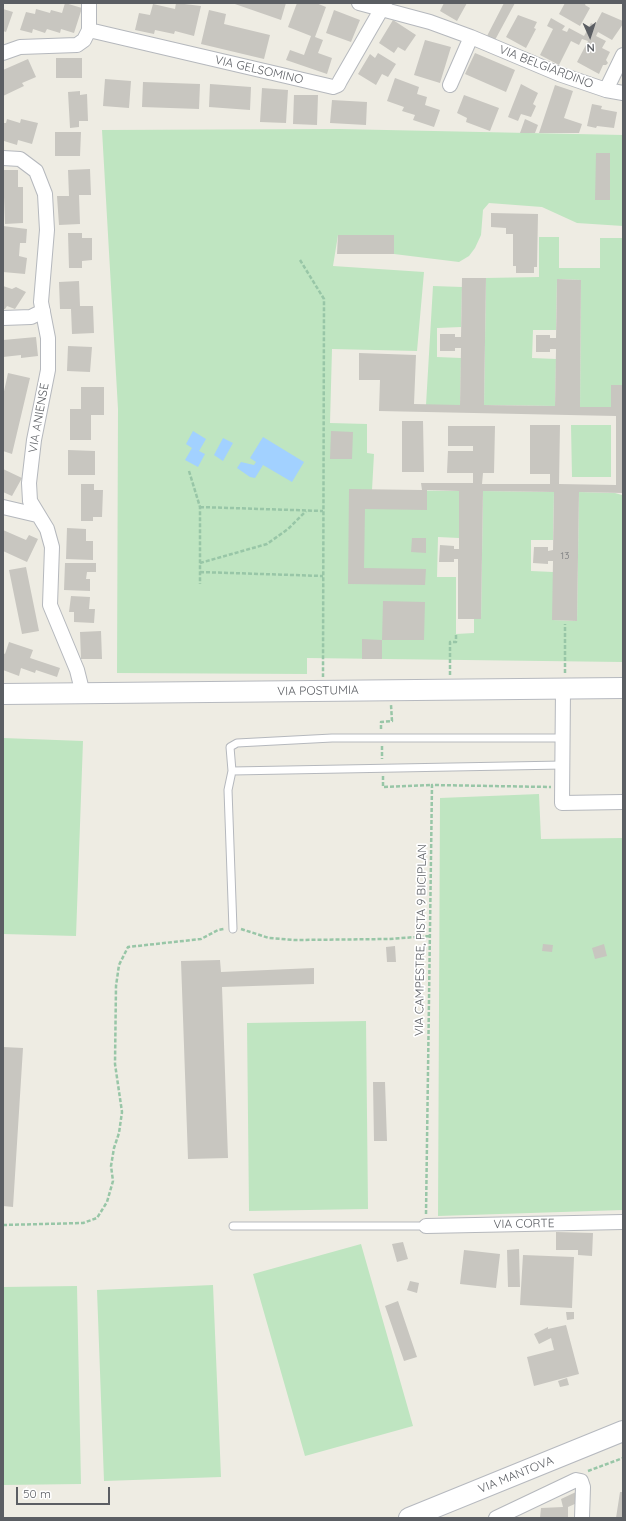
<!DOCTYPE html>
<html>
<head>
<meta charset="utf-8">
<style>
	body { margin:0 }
	#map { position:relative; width:626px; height:1521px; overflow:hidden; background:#eeece3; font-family:Quicksand,sans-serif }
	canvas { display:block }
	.frame { position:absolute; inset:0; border:4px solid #5b5e63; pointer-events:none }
	.north { position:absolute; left:570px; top:16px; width:40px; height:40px; -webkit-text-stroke:3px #fff; paint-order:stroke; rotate:177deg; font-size:11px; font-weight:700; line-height:16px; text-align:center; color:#5b5e63 }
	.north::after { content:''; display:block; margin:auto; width:14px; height:18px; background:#5b5e63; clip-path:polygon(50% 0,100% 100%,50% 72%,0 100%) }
	.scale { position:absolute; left:16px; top:1487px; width:94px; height:18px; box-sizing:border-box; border:2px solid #5b5e63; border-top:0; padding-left:5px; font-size:12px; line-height:14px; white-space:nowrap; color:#5b5e63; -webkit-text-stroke:3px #fff; paint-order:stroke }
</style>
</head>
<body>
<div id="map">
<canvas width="626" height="1521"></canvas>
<div class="frame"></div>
<div class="north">N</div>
<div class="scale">50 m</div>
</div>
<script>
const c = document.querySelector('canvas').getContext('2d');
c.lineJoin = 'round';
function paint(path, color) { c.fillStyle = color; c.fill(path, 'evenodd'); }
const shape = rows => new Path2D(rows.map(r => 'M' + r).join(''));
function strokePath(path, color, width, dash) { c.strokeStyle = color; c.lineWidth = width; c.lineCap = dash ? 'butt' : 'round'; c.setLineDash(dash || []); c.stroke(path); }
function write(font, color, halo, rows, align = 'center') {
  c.font = font + ' Quicksand,sans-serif'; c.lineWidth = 3.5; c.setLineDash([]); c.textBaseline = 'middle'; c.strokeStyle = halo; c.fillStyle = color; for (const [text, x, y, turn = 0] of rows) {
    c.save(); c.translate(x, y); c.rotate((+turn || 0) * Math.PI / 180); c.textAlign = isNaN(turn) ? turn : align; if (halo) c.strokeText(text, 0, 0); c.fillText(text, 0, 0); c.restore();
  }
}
const green = shape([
	[339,129,623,135,623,226,577,223,542,207,489,203,483,210,481,235,475,248,469,256,459,262,394,254,393,235,338,235,333,266,424,272,417,351,332,349,330,423,367,424,367,453,374,454,372,490,459,491,459,538,438,537,437,577,456,577,456,634,474,633,474,619,481,619,483,491,554,492,553,540,531,540,531,571,553,572,553,620,577,621,579,492,615,493,622,495,622,662,307,658,307,674,117,673,118,409,102,130],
	[539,237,559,237,559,268,600,268,600,238,623,238,623,385,611,385,611,407,580,407,581,280,557,279,556,330,533,330,532,358,556,359,555,406,484,405,486,278,539,277],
	[433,286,462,287,461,327,437,328,437,357,461,358,460,405,426,405],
	[571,425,611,425,611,477,572,477],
	[3,738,83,741,76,936,3,934],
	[539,794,541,839,623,838,623,1210,438,1216,440,798],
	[366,1021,368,1209,249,1211,247,1023],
	[361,1244,413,1426,305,1456,253,1274],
	[213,1285,221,1477,104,1481,97,1290],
	[77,1286,81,1484,3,1485,3,1287]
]);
const water = shape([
	[193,431,206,439,199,451,205,454,198,467,185,460,192,448,186,444],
	[263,437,304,462,292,482,263,465,255,478,250,477,237,468,241,462,254,465,256,462,250,458],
	[223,438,233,443,223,461,214,455]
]);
const building = shape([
	[65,3,82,8,74,33,61,29,60,33,47,29,45,33,33,29,32,33,20,30,26,12,35,14,36,9,50,13,51,10,62,13],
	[176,3,201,6,194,36,175,31,174,34,155,30,154,34,135,30,139,13,150,15,153,4,175,9],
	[232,3,286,3,281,20],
	[297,3,316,3,326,7,315,37,323,40,318,53,332,58,327,74,286,60,290,50,304,55,311,36,288,27],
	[444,3,467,3,457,21,440,11],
	[504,3,515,3,495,40,487,36],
	[565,3,586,3,585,5,590,8,580,26,559,14],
	[3,9,13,12,6,32,3,31],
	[209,10,226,14,224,24,270,35,264,59,201,44],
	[334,10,360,20,351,42,326,33],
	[602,12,623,21,623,24,612,40,598,32,596,36,606,41,602,48,610,52,606,60,608,63,606,65,603,65,599,74,577,62,588,41,582,39,579,45,571,41,559,65,540,55,553,29,547,26,551,18,565,26,562,30,567,32,569,28,584,36,591,23,595,25],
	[518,15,537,22,534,28,536,29,526,48,506,37],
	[393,20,416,35,405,51,398,47,394,53,379,43],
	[425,40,451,47,440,83,414,75],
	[378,53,396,64,388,77,382,74,376,85,358,74,370,54,375,58],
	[475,53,515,70,506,92,465,74],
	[56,58,82,58,82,78,56,78],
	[28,59,36,77,22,83,24,86,3,96,3,70],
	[395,78,419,87,417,94,427,97,425,105,440,110,434,127,413,120,415,115,402,111,404,107,387,101],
	[105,79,131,81,129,108,103,106],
	[143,82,200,84,199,109,142,107],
	[210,84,251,87,250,110,209,107],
	[521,84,538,93,533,104,536,106,531,117,521,114,518,121,508,117],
	[555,85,573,91,564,118,582,124,579,133,539,133],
	[262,88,288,90,286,123,260,122],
	[80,91,80,95,87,94,88,121,79,121,79,127,70,128,68,92],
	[294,95,318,95,317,125,293,124],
	[464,95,499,108,490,131,466,122,467,118,457,113],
	[332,100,367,102,366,125,330,123],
	[592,104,602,106,601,109,617,112,614,128,597,126,596,128,587,126],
	[7,119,20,123,21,119,38,123,32,144,18,140,17,145,4,141,3,145,3,123,6,123],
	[525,119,538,125,535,133,520,133],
	[55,132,81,132,80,156,55,156],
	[596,153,610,153,610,200,595,200],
	[90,169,91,195,79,195,80,224,59,225,57,196,69,196,68,170],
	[3,170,18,170,18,187,23,187,23,223,5,224],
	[491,213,538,214,537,267,534,267,534,273,516,273,516,266,513,266,513,234,506,234,506,228,491,227],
	[3,226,27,229,26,243,20,243,19,256,27,258,25,274,3,272],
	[68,233,82,233,82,238,92,238,92,260,82,261,82,268,69,268],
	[338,235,394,235,394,254,337,254],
	[462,278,486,278,484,405,555,406,556,349,550,349,550,352,536,352,536,335,550,335,550,338,556,338,557,279,581,280,580,407,611,407,611,385,623,385,623,493,579,492,577,621,552,620,553,561,548,561,548,564,533,563,534,547,548,547,548,551,553,550,554,492,483,491,481,619,458,619,458,559,454,559,454,562,439,562,440,545,454,546,454,549,459,549,459,491,427,490,427,510,365,509,364,568,426,569,425,585,348,584,349,489,422,490,421,483,473,483,473,473,447,473,448,451,473,451,473,446,448,446,448,426,495,426,494,473,483,473,482,484,550,484,550,474,530,474,530,425,560,425,559,484,616,485,616,416,379,411,380,380,359,380,359,353,416,355,414,404,460,405,461,348,455,348,455,351,440,351,440,334,455,334,455,337,461,337],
	[79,281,80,306,93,306,94,333,72,334,71,309,60,309,59,282],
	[3,286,12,289,16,287,26,292,15,309,7,306,5,309,3,309],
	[36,337,38,356,21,358,21,355,3,357,3,340],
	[68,346,92,347,90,372,67,371],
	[8,373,30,378,12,454,3,451,3,396],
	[81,387,104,387,104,415,91,415,91,440,70,440,70,409,81,409],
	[402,421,423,421,424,472,402,472],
	[331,431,353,432,352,459,330,459],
	[68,450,95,451,95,475,68,475],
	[3,469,22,478,12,496,3,492],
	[81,484,94,484,94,490,103,490,102,517,93,517,93,521,81,521],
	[67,528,86,529,86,541,93,541,93,560,66,559],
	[3,530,26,540,29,535,38,539,27,562,3,551],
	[412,538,426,538,426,553,411,552],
	[65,563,96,563,96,572,87,572,86,579,90,579,90,591,64,590],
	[26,567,39,631,22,634,9,570],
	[71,596,90,597,89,609,95,609,94,623,74,622,74,612,69,612],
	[383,601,425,602,424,640,382,640,382,659,362,659,362,639,382,640],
	[101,631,102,659,81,659,80,632],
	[9,642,33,650,30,658,60,668,57,677,36,670,35,673,21,668,19,676,3,670,3,653,5,654],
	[543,944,553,945,552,952,542,951],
	[604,944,607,956,595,959,592,948],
	[395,946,396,962,387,962,386,947],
	[220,960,221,972,314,968,314,984,222,987,228,1158,188,1159,181,961],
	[3,1047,23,1048,13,1207,3,1206],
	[373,1082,385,1082,387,1141,374,1141],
	[556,1232,593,1233,592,1256,578,1255,578,1250,556,1250],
	[403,1242,408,1259,397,1262,392,1244],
	[519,1249,520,1287,508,1287,507,1250],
	[464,1250,500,1254,496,1288,460,1284],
	[523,1255,574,1257,572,1308,520,1305],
	[410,1281,419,1283,417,1293,407,1290],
	[398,1301,417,1357,404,1361,385,1306],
	[566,1312,574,1312,574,1319,567,1320],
	[566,1325,579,1374,534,1386,527,1357,554,1350,551,1338,539,1344,534,1334,548,1327,548,1329],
	[567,1378,569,1385,560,1387,558,1381],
	[576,1492,577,1503,568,1507,568,1518,540,1518,541,1508,563,1507,561,1499],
	[620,1492,623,1492,623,1518,616,1518]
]);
const path = shape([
	[300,260,324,299,323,677],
	[189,471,200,507,200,584],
	[200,507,323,511],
	[200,563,267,544,288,529,306,511],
	[200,572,323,576],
	[565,673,565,624],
	[450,675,450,642,456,642,456,634],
	[381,729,381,722,392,721,391,705],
	[382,746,382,759],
	[383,776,383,787,432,785],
	[241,929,269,938,295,940,389,939,430,936],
	[426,1214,432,785,551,787],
	[3,1225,83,1223,97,1218,107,1202,113,1181,111,1166,114,1148,119,1133,122,1112,115,1064,116,986,119,965,128,947,201,939,218,930,224,929],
	[588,1471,623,1458]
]);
const lane = shape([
	[232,771,563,765],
	[233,929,228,790,232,771,230,747,237,743,332,738,563,738],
	[233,1226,426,1226]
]);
const street = shape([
	[359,3,430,22,471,37,559,74,606,90,623,93],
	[89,30,333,87,338,85,340,81,385,3],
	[3,53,20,47,77,45,84,40,89,30,89,3],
	[450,85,471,37],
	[606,90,623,55],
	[3,158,20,159,36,171,45,194,47,230,41,302,48,338,48,370,34,440,29,483,30,501,47,529,52,547,50,605,77,670,83,694],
	[3,318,31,317,43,311],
	[3,507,37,515],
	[563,689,562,803,623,802],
	[426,1226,623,1222],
	[496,1518,576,1480,581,1481,583,1487,582,1518]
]);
const secondary = shape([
	[3,694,623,688],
	[409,1518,623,1431]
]);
const numberNames = [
	["13",565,556]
];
const streetNames = [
	["VIA BELGIARDINO",546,67,21],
	["VIA GELSOMINO",259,70,13],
	["VIA ANIENSE",39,418,-80],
	["VIA POSTUMIA",318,691,-1],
	["VIA CAMPESTRE, PISTA 9 BICIPLAN",421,940,-89],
	["VIA CORTE",524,1224,-1],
	["VIA MANTOVA",516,1475,-22]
];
paint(green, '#bfe5c1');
paint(water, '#a2d1ff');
paint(building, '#c8c6c0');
strokePath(lane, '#b5b8bd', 9);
strokePath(street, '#b5b8bd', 16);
strokePath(secondary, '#b6b9bf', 22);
strokePath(path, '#98c6a7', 2.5, [4, 2]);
strokePath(lane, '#fff', 7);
strokePath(street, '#fff', 14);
strokePath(secondary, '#fff', 20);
write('10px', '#76787a', null, numberNames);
write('12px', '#5b5e63', '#fff', streetNames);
</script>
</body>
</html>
